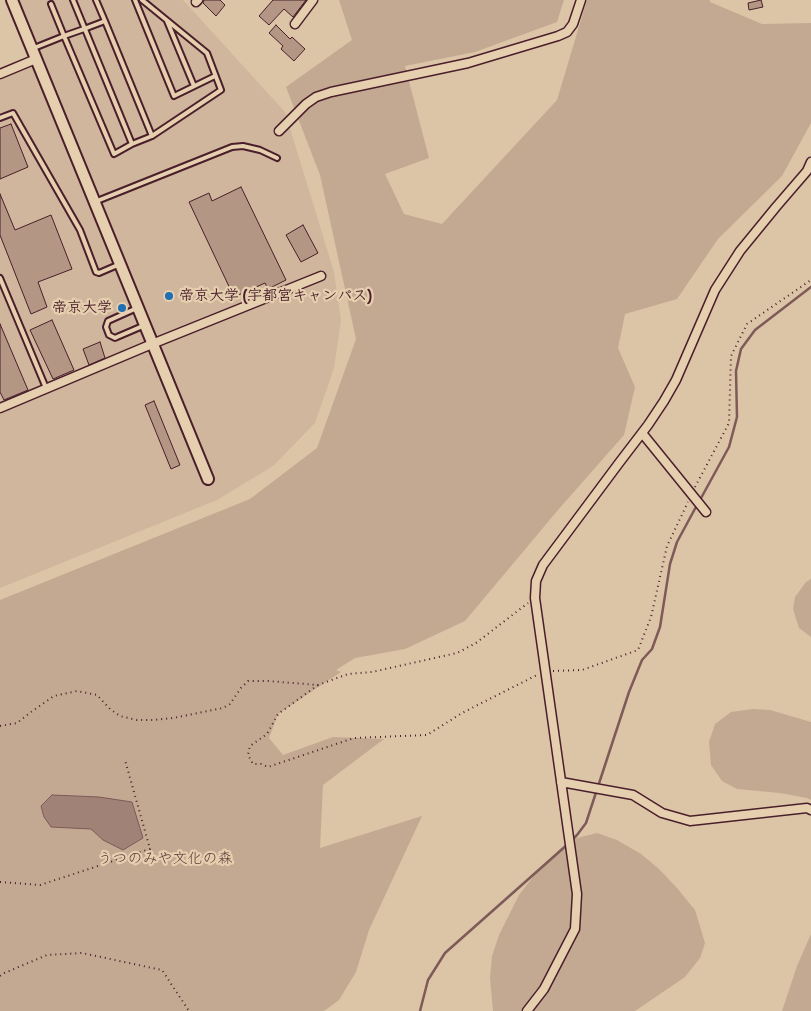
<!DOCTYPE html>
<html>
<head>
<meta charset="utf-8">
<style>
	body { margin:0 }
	canvas { display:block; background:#dcc4a6 }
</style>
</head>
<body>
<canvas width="811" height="1011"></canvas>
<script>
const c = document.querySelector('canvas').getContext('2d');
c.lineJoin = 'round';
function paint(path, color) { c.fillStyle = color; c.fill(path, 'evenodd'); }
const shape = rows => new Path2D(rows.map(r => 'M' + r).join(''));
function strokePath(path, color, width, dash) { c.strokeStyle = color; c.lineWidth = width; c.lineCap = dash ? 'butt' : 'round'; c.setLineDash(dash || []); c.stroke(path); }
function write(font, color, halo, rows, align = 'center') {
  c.font = font + ' Itim,"Klee One",sans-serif'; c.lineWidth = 4.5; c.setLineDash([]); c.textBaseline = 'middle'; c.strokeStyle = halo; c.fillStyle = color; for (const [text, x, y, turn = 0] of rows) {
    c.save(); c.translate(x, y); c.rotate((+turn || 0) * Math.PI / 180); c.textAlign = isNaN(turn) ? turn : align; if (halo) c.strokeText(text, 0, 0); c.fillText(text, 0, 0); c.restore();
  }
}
const built = shape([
	[19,0,183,0,285,112,334,272,341,320,334,368,315,423,273,466,217,500,0,588,0,80,43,62]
]);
const green = shape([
	[339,0,564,0,557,22,475,52,405,66,429,158,385,174,404,214,442,224,557,100,587,0,710,0,710,2,762,24,811,23,811,123,782,176,718,239,677,299,625,314,618,348,635,387,624,435,558,510,465,621,405,649,355,658,336,670,341,672,278,714,269,738,283,755,333,737,384,739,323,785,320,848,422,816,369,930,356,972,339,1000,324,1011,0,1011,0,600,250,499,317,448,356,339,320,175,286,87,352,40],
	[811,579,811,637,799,628,793,609,795,597,806,582],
	[753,709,770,710,811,722,811,800,807,798,780,793,737,789,722,781,711,765,709,742,715,724,731,712],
	[597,833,617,840,641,854,659,869,677,888,695,910,705,943,700,958,685,977,635,1011,493,1011,490,978,492,956,499,935,519,895,539,869,561,848,573,839],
	[811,934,811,1011,782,1011,797,966]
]);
const water = shape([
	[52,795,99,797,132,802,143,838,123,850,103,840,91,829,51,827,44,817,41,806,52,795]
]);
const stream = shape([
	[700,500,729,447,737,417,736,371,741,349,755,330,811,287],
	[572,840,577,835,586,823,629,692,642,660,652,649,660,627,670,564,677,542,697,505],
	[420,1011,428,980,445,953,568,844]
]);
const building = shape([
	[204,0,220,0,225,5,216,16,203,3,204,0],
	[273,0,306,0,293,17,284,9,269,25,259,16,273,0],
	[761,0,763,7,749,10,748,3,761,0],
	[276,25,290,39,292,37,305,49,294,61,281,49,283,46,269,33,276,25],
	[11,124,28,167,0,179,0,128,11,124],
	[241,187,286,280,268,289,265,283,234,297,189,202,209,193,212,201,241,187],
	[0,194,15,230,51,215,72,269,38,282,47,307,31,314,0,235,0,194],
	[303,225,318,253,301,262,286,235,303,225],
	[52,320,74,370,53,379,30,330,52,320],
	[0,324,28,390,4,400,0,392,0,324],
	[100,342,105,358,89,365,83,349,100,342],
	[154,401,180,465,171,469,145,405,154,401]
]);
const path = shape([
	[695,487,729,423,731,356,747,324,811,280],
	[553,671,582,670,638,650,651,617,667,546,688,502],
	[318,685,278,714,267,734,250,746,248,755,253,764,261,764,268,767,354,738,427,735,462,713,539,674],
	[0,726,17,723,31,712,54,696,77,691,97,695,110,709,120,716,137,720,153,720,173,718,223,708,230,704,241,688,248,681,268,681,318,685,348,674,372,672,457,653,476,643,528,603],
	[0,882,40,885,150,849,125,760],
	[0,976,2,974,47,955,82,953,162,970,189,1011]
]);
const service = shape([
	[73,0,132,144],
	[96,0,105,21],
	[135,0,174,96,215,76],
	[142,0,207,53,221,90,152,136],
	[167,21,194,86],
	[34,48,64,36,84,29,105,21,152,136,132,144,114,154,64,36,51,4],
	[0,118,13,113,80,230,96,272,99,273,120,264],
	[97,201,232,147,243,146,260,150,277,158],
	[0,278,46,388],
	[137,308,108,321,106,327,109,335,115,338,117,337,145,325]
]);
const minor = shape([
	[196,2,198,0],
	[295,24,313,0],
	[0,74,36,59],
	[279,131,306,104,316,97,331,92,468,63,558,36,567,32,573,24,581,0],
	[0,408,152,344,321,276],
	[642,433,706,512],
	[561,782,633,795,662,813,690,821,807,808,811,810],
	[527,1011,544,989,575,929,577,894,535,598,536,581,543,565,619,463,648,425,664,401,676,380,715,290,740,251,776,207,807,171,811,162]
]);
const tertiary = shape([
	[12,0,208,479]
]);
const markers = [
	[169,296,5,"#1f6fb2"],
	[122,308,5,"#1f6fb2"]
];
const poiNames = [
	["帝京大学 (宇都宮キャンパス)",179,296],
	["帝京大学",112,308,"right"]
];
const parkNames = [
	["うつのみや文化の森",165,859]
];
paint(built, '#d0b69c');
paint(green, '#c3a992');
paint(water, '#a18276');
strokePath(water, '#7e5a58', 1);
strokePath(stream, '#7e5a58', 2.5);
paint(building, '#b39684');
strokePath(building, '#4a1f2b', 1);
strokePath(service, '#4a1f2b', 8);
strokePath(minor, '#4a1f2b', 11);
strokePath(tertiary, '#4a1f2b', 14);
strokePath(path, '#4a1f2b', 2, [1, 4]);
strokePath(service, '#e5cfae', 4);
strokePath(minor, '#e5cfae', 8);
strokePath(tertiary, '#e5cfae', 10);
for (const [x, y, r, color] of markers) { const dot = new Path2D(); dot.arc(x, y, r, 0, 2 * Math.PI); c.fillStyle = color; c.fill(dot); strokePath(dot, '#e5cfae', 2); }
write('bold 15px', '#4a1f2b', '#e5cfae', poiNames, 'left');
write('15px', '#5c343a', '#e5cfae', parkNames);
</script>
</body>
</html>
